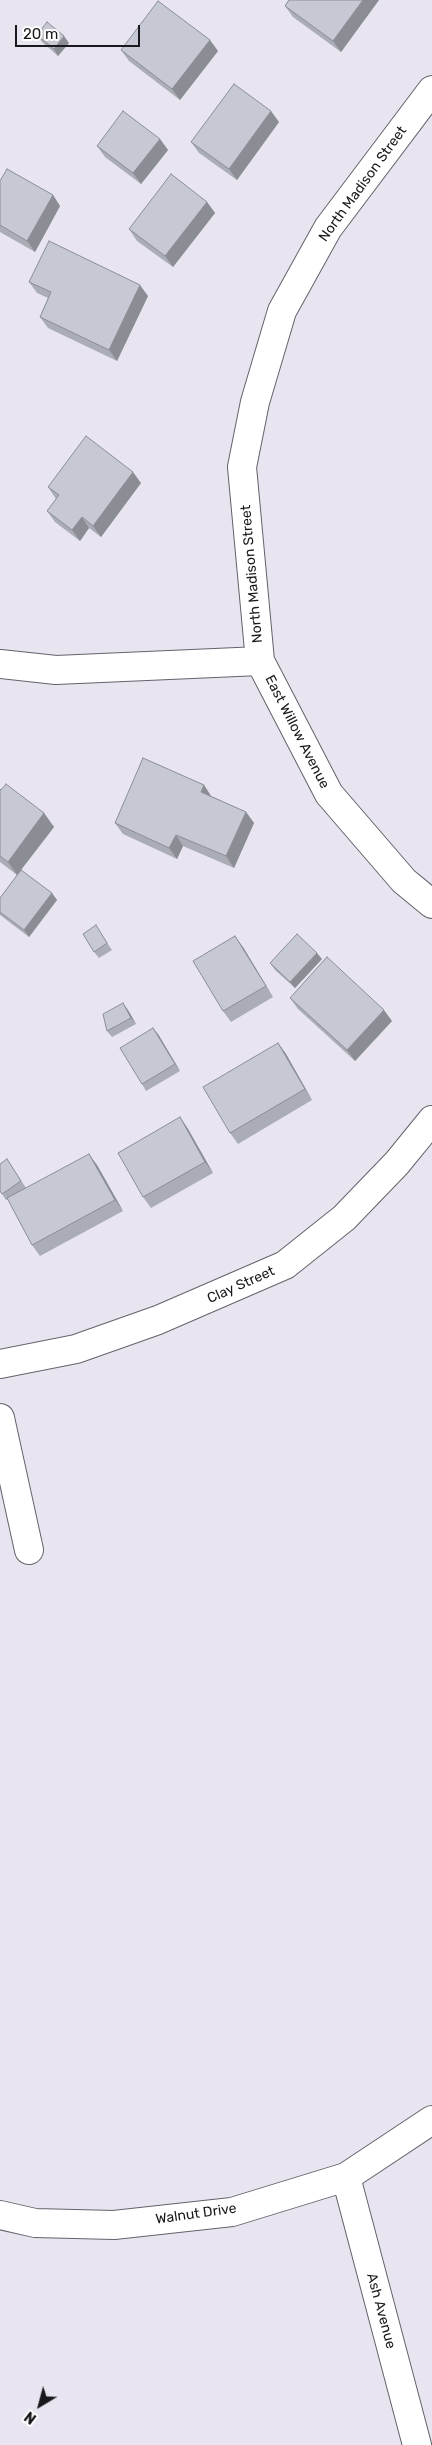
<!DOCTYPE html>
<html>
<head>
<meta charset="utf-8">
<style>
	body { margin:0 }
	#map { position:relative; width:432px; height:2445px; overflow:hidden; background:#e8e5f0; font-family:Rubik,sans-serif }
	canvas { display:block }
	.north { position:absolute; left:15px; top:2380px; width:50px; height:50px; -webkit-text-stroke:4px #fff; paint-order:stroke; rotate:217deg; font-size:14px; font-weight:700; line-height:20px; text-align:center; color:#19181c }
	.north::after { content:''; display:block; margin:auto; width:18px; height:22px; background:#19181c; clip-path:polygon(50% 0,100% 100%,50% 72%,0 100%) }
	.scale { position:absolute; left:15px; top:25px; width:125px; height:22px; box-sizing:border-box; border:2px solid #19181c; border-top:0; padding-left:6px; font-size:15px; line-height:18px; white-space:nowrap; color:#19181c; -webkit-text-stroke:4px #fff; paint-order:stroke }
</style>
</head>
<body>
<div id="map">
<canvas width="432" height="2445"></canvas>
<div class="north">N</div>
<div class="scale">20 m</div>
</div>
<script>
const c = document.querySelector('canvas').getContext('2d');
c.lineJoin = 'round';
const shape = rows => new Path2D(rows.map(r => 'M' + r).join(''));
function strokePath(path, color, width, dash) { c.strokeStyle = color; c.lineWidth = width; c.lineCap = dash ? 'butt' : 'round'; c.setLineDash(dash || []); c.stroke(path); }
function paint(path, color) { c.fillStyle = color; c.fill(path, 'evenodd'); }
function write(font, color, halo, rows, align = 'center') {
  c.font = font + ' Rubik,sans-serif'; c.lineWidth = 4; c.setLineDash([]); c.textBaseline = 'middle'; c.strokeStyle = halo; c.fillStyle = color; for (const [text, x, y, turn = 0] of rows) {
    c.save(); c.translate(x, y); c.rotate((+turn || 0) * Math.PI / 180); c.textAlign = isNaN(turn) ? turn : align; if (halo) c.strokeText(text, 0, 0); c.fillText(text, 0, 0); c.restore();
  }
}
const minor = shape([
	[260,661,242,467,255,402,282,311,328,228,432,90],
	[0,664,56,670,260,661,329,794,404,881,432,904],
	[0,1364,76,1349,158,1320,285,1265,344,1218,397,1163,432,1120],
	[0,1418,29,1550],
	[346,2177,417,2445],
	[0,2215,35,2223,114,2225,232,2212,346,2177,432,2120]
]);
const wall = shape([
	[289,0,379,0,341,52,293,17,285,6],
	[37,35,69,43,58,56,42,42],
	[121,50,218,51,180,100,129,61],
	[279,122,237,180,199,153,191,142],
	[160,139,168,150,141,184,105,157,97,146],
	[0,181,53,195,60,206,35,252,0,232],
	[207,202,215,213,173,267,137,241,129,229],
	[29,282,148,296,117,361,48,328,40,317,48,298,37,293],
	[141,483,101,537,89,528,80,541,55,522,47,511,56,499,48,487],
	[204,785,211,796,246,812,254,823,234,868,183,846,177,859,123,834,115,823],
	[0,789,44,813,54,827,21,870,57,900,29,937,0,915,0,898,17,875,0,862],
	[100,932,112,950,99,958,94,952],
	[243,947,273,997,231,1022,223,1011],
	[322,959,295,988,275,970,270,963],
	[290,998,392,1021,355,1061,298,1009],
	[128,1010,136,1024,112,1037,107,1031],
	[158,1034,180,1071,146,1091,142,1084],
	[278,1043,286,1054,312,1100,238,1144,230,1133],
	[180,1117,188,1129,213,1173,151,1208,143,1197],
	[7,1159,26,1188,97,1165,123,1211,40,1256,32,1245,8,1199,6,1200,0,1191]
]);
const shadedWall = shape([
	[363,0,379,0,341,52,333,41],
	[64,36,69,43,58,56,54,49],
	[210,40,218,51,180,100,172,89],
	[271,111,279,122,237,180,229,169],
	[160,139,168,150,141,184,133,173],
	[53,195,60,206,35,252,27,241],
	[207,202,215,213,173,267,165,256],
	[140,285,148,296,117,361,109,350],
	[133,472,141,483,101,537,93,526],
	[82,517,89,528,80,541,72,530],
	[204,785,211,796,208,803,201,792],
	[246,812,254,823,234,868,226,856],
	[44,813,54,827,17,875,8,862],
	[176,835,183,846,177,859,169,848],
	[52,893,57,900,29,937,24,930],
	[235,936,243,947,273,997,266,986],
	[317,953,322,959,295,988,290,982],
	[123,1003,128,1010,136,1024,131,1018],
	[384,1010,392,1021,355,1061,347,1050],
	[153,1028,158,1034,180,1071,175,1064],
	[278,1043,286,1054,312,1100,305,1089],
	[180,1117,188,1129,213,1173,205,1162],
	[89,1154,97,1165,123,1211,115,1200]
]);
const building = shape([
	[289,0,363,0,333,41,285,6,289,0],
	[158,1,210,40,172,89,121,50,158,1],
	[47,22,64,36,54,49,37,35,47,22],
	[234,84,271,111,229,169,191,142,234,84],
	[123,111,160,139,133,173,97,146,123,111],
	[7,169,53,195,27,241,0,225,0,181,7,169],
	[171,174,207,202,165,256,129,229,171,174],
	[49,241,140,285,109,350,40,317,51,292,29,282,49,241],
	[86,436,133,472,93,526,82,517,72,530,47,511,59,495,48,487,86,436],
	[143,758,204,785,201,792,246,812,226,856,176,835,169,848,115,823,143,758],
	[6,784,44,813,8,862,0,856,0,789,1,790,6,784],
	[21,870,52,893,24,930,0,912,0,898,21,870],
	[96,925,107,943,94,952,83,934,96,925],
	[297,934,317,953,290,982,270,963,297,934],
	[235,936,266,986,223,1011,193,961,235,936],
	[327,957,384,1010,347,1050,290,998,327,957],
	[123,1003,131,1018,107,1031,103,1014,123,1003],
	[153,1028,175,1064,142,1084,120,1048,153,1028],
	[278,1043,305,1089,230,1133,203,1087,278,1043],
	[180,1117,205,1162,143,1197,118,1153,180,1117],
	[89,1154,115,1200,32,1245,7,1198,89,1154],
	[7,1159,21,1181,2,1194,0,1191,0,1164,7,1159]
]);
const streetNames = [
	["North Madison Street",363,184,-54],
	["North Madison Street",252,574,-95],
	["East Willow Avenue",297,732,63],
	["Clay Street",241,1285,-24],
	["Walnut Drive",196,2214,-8],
	["Ash Avenue",381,2311,75]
];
strokePath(minor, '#64626b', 30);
strokePath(minor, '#fff', 28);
paint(wall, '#aaadb6');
paint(shadedWall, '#8b8d94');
paint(building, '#c6c9d4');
strokePath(building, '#8b8d94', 1);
write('14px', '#19181c', '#fff', streetNames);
</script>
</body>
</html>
